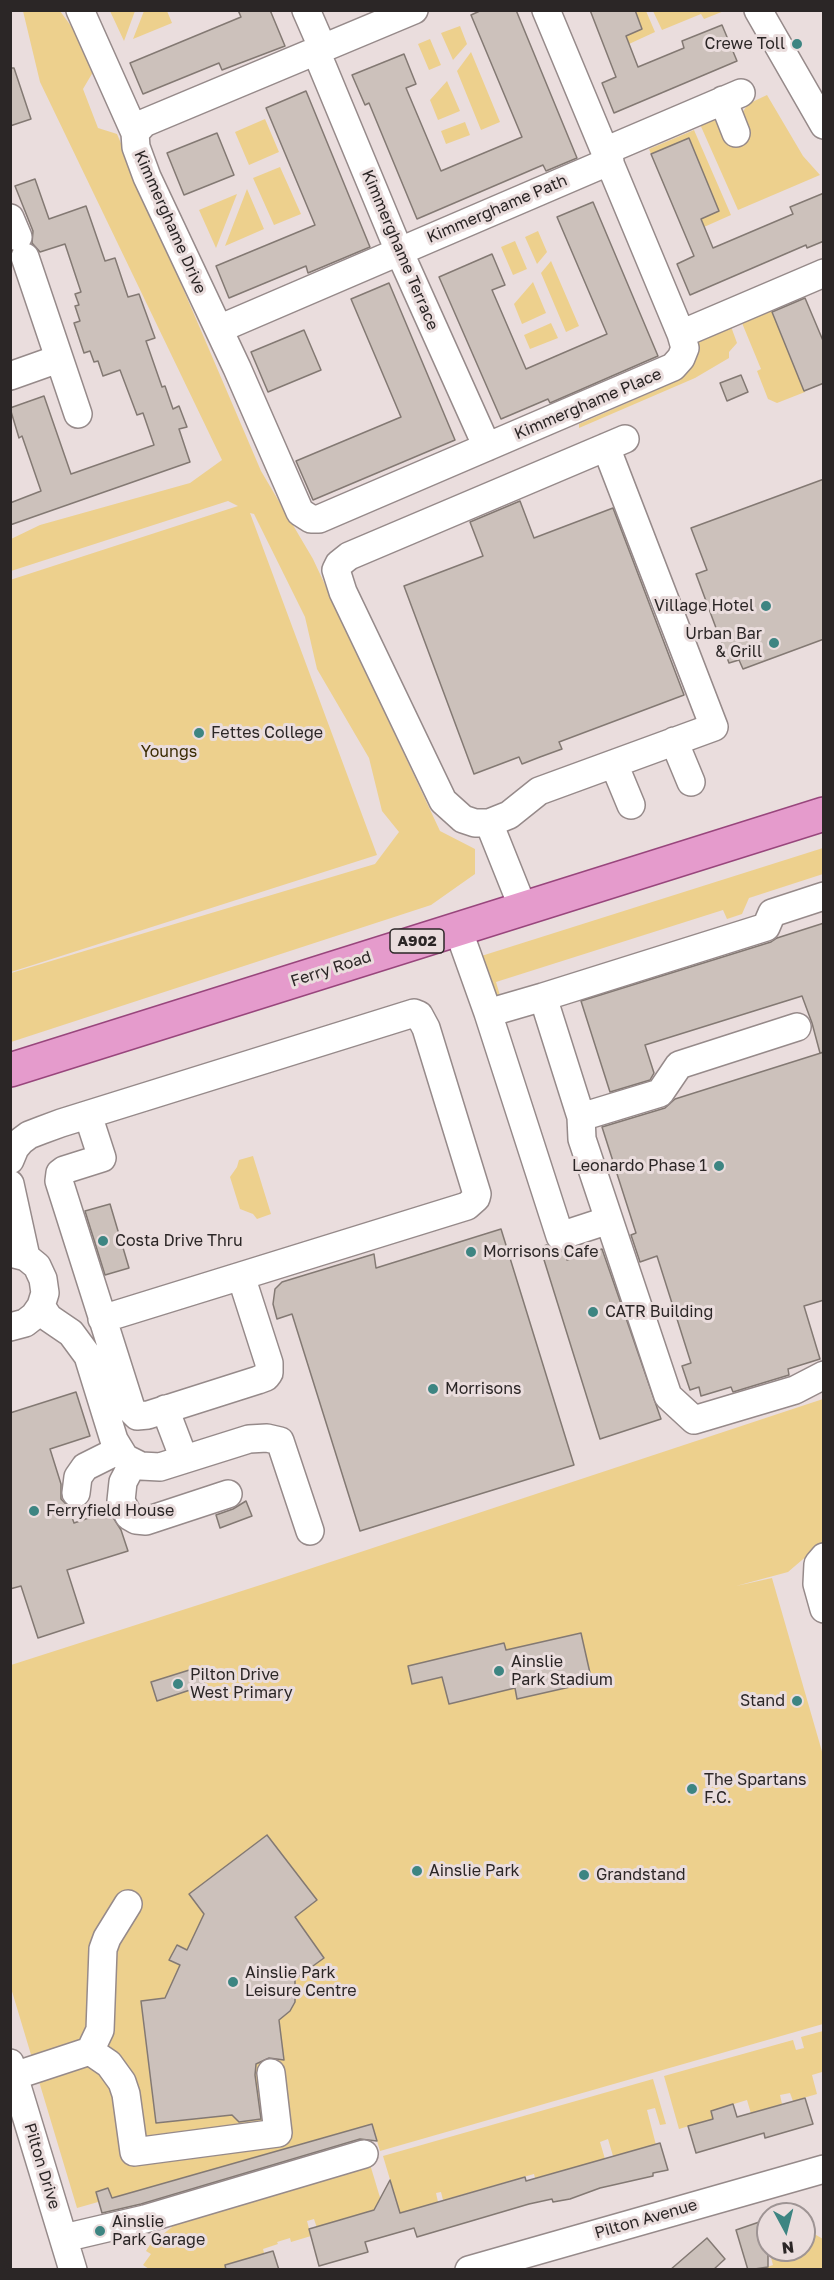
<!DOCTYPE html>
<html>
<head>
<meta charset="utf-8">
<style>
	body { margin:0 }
	#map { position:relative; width:834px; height:2280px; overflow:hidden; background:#eadddd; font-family:"Golos Text",sans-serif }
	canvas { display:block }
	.frame { position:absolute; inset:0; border:12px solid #2b2626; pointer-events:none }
	.north { position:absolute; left:756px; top:2202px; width:60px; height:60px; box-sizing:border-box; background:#eadddd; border:2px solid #9e9494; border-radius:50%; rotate:173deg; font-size:16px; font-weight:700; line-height:24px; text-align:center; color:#2b2626 }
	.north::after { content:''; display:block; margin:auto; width:21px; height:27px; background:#3d8582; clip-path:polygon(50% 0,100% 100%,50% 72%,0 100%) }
</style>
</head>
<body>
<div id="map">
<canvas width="834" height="2280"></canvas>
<div class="frame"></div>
<div class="north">N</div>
</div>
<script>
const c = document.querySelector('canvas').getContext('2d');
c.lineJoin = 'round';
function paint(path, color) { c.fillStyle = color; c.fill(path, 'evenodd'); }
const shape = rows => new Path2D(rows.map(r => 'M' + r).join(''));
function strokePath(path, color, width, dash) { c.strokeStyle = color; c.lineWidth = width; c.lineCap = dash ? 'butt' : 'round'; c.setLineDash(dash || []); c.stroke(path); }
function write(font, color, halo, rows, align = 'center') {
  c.font = font + ' "Golos Text",sans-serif'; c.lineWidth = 6; c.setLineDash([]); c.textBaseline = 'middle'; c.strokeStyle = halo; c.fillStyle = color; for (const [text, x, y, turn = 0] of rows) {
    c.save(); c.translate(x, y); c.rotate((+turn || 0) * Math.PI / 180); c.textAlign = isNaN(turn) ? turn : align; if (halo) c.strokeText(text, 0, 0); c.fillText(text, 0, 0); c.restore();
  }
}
const green = shape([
	[23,11,60,11,82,41,93,72,83,89,98,128,117,134,261,471,313,559,440,831,475,849,475,874,431,905,11,1042,11,973,375,864,399,832,382,811,369,758,317,669,305,617,254,514,250,513,377,855,11,972,10,580,238,506,228,501,11,571,11,539,40,525,190,483,222,460,40,82],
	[110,11,135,11,124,41],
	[144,11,167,11,172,23,133,39],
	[614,11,646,11,655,32,629,44,626,36,642,29,635,13,597,28,595,23,615,15],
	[653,11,724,11,704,19,701,14,662,30],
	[460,26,467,44,453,60,441,33],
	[430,39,441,65,429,70,418,44],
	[471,52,500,122,481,130,457,71],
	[447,81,460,111,438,120,430,100],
	[767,95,803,156,820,175,738,210,699,122,714,119,719,121,742,113,748,104],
	[265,119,279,152,249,165,235,132],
	[465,122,470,135,446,144,441,131],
	[694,130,731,215,704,227,701,219,719,211,712,194,675,210,673,206,691,198,700,167,663,183,661,179,680,170,677,163,696,155,689,138,651,154,649,149],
	[280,167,301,214,274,225,253,178],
	[247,189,264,229,225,246],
	[237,194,216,248,199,210],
	[538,231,547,252,537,264,525,237],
	[515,241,527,269,513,275,501,247],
	[551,261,579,326,566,332,541,273],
	[533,282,546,313,522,324,514,304],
	[772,311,805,392,777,403,768,399,757,371,761,369,742,323],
	[729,321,737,343,729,352,729,358,695,378,579,428,579,424,659,389,693,337],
	[551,323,558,338,530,349,524,335],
	[823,848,823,874,749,898,742,914,727,919,723,910,496,982,502,1002,497,1003,475,958],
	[253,1156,271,1214,257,1219,253,1214,240,1209,230,1177,237,1167,239,1160],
	[823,1399,823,1542,788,1572,736,1586,772,1578,823,1755,823,2024,380,2151,372,2124,77,2208,11,1988,11,1665,276,1580],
	[823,2031,823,2076,822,2072,812,2075,817,2094,793,2101,790,2093,780,2095,782,2104,758,2111,752,2117,747,2100,711,2111,713,2119,679,2129,664,2076,793,2040,796,2050,804,2048,801,2037],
	[653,2079,666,2124,660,2125,655,2108,647,2110,656,2145,613,2156,608,2139,600,2142,605,2159,535,2178,534,2174,443,2200,441,2192,436,2193,438,2202,400,2213,383,2156],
	[369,2161,385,2214,357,2215,345,2218,347,2225,319,2234,314,2219,307,2221,311,2236,291,2242,290,2238,277,2242,278,2244,263,2249,266,2260,226,2270,149,2269,143,2265,151,2254,146,2251,158,2232,162,2235,172,2227,174,2218],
	[804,2228,823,2239,823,2269,759,2270,773,2265,769,2250,804,2250]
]);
const building = shape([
	[238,10,270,10,285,46,222,70,219,63,143,94,130,63,241,17,238,10],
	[482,10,516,10,577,158,546,171,543,165,417,219,369,103,365,105,352,75,404,54,416,84,406,88,441,171,522,137,471,15,482,10],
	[590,10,635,10,642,29,626,36,638,67,684,48,682,41,722,25,737,61,614,113,602,83,616,77,590,10],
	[10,68,14,68,31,119,10,126,10,68],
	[306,91,370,247,308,273,306,266,229,298,216,266,315,225,266,108,306,91],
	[217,133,234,175,184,195,167,153,217,133],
	[689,138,719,211,701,219,713,248,793,214,790,207,824,193,824,241,807,248,806,245,690,295,677,264,694,256,651,154,689,138],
	[35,179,49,219,86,206,105,261,115,258,128,297,139,294,155,338,146,341,162,387,165,386,173,409,179,406,187,427,179,429,190,462,10,525,10,503,41,491,22,436,19,438,10,408,44,396,71,474,154,445,143,413,137,415,120,370,103,376,98,361,94,362,90,351,84,353,74,323,80,321,75,306,79,305,75,294,81,292,65,244,40,252,32,243,33,231,15,186,35,179],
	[593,202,658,356,550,403,548,399,501,419,439,277,492,254,505,285,492,290,526,369,607,334,557,217,593,202],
	[389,283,455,440,313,500,296,461,401,417,351,299,389,283],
	[805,298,824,343,824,383,804,391,772,312,805,298],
	[304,330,321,370,268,392,251,352,304,330],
	[741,375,748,392,727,401,720,383,741,375],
	[824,479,824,639,743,669,739,660,729,663,696,574,707,570,691,528,824,479],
	[520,501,534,538,613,508,684,695,559,742,562,749,540,757,522,764,519,757,474,774,404,586,483,556,470,522,520,501],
	[824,923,824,1052,820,1053,812,1023,802,996,645,1045,654,1073,650,1080,610,1092,581,1001,771,942,777,938,824,923],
	[824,1052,824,1300,804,1306,820,1359,788,1369,789,1375,733,1392,731,1387,701,1396,699,1387,690,1390,682,1366,691,1363,657,1256,640,1262,631,1235,636,1233,602,1127,665,1108,675,1099,824,1052],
	[110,1204,129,1268,105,1275,85,1211,110,1204],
	[501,1229,574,1465,360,1531,292,1314,277,1319,273,1304,275,1289,282,1282,374,1254,376,1268,501,1229],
	[547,1245,556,1251,564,1251,567,1260,602,1249,661,1419,600,1439,540,1247,547,1245],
	[76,1392,90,1436,50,1449,61,1484,61,1499,68,1506,74,1523,109,1511,121,1530,128,1551,67,1570,84,1623,38,1638,21,1586,10,1589,10,1413,76,1392],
	[246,1501,252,1516,220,1528,216,1515,233,1509,246,1501],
	[581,1633,592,1682,517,1699,515,1688,449,1704,442,1677,412,1684,408,1666,504,1643,506,1650,581,1633],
	[199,1667,205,1685,157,1701,151,1682,199,1667],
	[267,1835,317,1900,295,1917,324,1958,295,1979,295,2002,290,2011,279,2020,284,2060,269,2058,256,2064,255,2075,261,2119,239,2122,232,2115,156,2123,141,2001,165,1998,180,1965,169,1960,177,1945,187,1950,204,1914,189,1894,267,1835],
	[805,2098,813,2124,765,2138,764,2133,696,2153,688,2126,713,2119,711,2111,733,2104,737,2117,805,2098],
	[372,2124,377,2141,360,2139,141,2204,102,2213,96,2192,108,2188,112,2198,372,2124],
	[660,2143,668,2170,653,2173,653,2176,600,2188,570,2199,553,2202,552,2199,529,2204,417,2237,414,2228,365,2242,368,2252,319,2266,309,2229,374,2210,390,2180,400,2213,525,2177,526,2181,660,2143],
	[768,2219,768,2267,748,2270,736,2230,768,2219],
	[707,2238,725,2259,713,2270,670,2270,707,2238],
	[273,2251,279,2270,226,2270,225,2265,273,2251]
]);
const minor = shape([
	[80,10,135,133],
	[306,10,323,49],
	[414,10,144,123,135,133,136,147,147,177,237,368,300,512,311,519,319,519,673,367,681,358,685,348,681,334,546,10],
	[758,10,824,125],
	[316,51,399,251,487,447],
	[723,100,736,133],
	[605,151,741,93],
	[10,218,18,237],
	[25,257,78,414],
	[219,329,610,161],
	[681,334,824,273],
	[10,376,58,359],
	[674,741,691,782],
	[614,764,631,805],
	[489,823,509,815,539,791,714,727,606,447],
	[824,896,772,913,766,927,543,997,581,1117,582,1139,668,1396,694,1420,795,1390,824,1375],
	[523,908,489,823,475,823,463,819,443,801,343,592,336,570,339,564,349,556,625,439],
	[458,929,488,1013],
	[543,997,488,1013,560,1236,609,1220],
	[581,1117,660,1093,679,1065,797,1027],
	[10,1160,15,1148,21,1141,29,1135,42,1130,61,1123,414,1013,419,1015,426,1028,477,1194,476,1198,467,1206,241,1276,269,1363,269,1373,266,1377,258,1380,148,1415,137,1416,132,1411,59,1181,60,1173,64,1170,102,1158,88,1115],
	[10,1184,26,1257],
	[10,1253,26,1257,37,1266,43,1279,45,1293,41,1306,34,1316,25,1323,10,1327],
	[41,1306,49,1318,71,1333,88,1356,114,1440,125,1458,141,1466,160,1467,249,1439,267,1438,280,1441,310,1531],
	[102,1319,241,1276],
	[165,1409,184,1459],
	[133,1463,123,1482,121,1501,129,1516,136,1520,146,1521,228,1494],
	[76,1493,78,1477,85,1467,119,1450],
	[824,1557,818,1564,817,1584,824,1609],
	[90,2051,109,2064,122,2082,126,2094,134,2152,278,2133,271,2073],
	[10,2063,73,2270],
	[14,2076,90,2051,100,2030,103,1949,107,1938,128,1904],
	[64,2238,145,2219,364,2154],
	[469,2270,824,2169]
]);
const major = shape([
	[10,1070,824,814]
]);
const markers = [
	[797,44,6,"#3d8582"],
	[766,606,6,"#3d8582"],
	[774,643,6,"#3d8582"],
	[199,733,6,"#3d8582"],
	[719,1166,6,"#3d8582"],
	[103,1241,6,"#3d8582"],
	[471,1252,6,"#3d8582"],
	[593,1312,6,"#3d8582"],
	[433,1389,6,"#3d8582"],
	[34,1511,6,"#3d8582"],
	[499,1671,6,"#3d8582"],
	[178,1684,6,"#3d8582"],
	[797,1701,6,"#3d8582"],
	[692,1789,6,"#3d8582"],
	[417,1871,6,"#3d8582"],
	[584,1875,6,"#3d8582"],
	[233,1982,6,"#3d8582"],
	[100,2231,6,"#3d8582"]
];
const shields = [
	[417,941,54]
];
const shieldNames = [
	["A902",417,941]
];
const poiNames = [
	["Crewe Toll",785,44,"right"],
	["Village Hotel",754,606,"right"],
	["Urban Bar",762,634,"right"],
	["& Grill",762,652,"right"],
	["Fettes College",211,733],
	["Leonardo Phase 1",707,1166,"right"],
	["Costa Drive Thru",115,1241],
	["Morrisons Cafe",483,1252],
	["CATR Building",605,1312],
	["Morrisons",445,1389],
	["Ferryfield House",46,1511],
	["Ainslie",511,1662],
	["Park Stadium",511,1680],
	["Pilton Drive",190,1675],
	["West Primary",190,1693],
	["Stand",785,1701,"right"],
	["The Spartans",704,1780],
	["F.C.",704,1798],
	["Ainslie Park",429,1871],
	["Grandstand",596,1875],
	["Ainslie Park",245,1973],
	["Leisure Centre",245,1991],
	["Ainslie",112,2222],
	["Park Garage",112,2240]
];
const streetNames = [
	["Kimmerghame Path",497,209,-23],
	["Kimmerghame Drive",170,222,66],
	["Kimmerghame Terrace",400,250,67],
	["Kimmerghame Place",588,404,-23],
	["Ferry Road",331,969,-18],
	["Pilton Drive",42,2166,73],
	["Pilton Avenue",646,2219,-16]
];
const parkNames = [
	["Youngs",169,752]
];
paint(green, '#edd08d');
paint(building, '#ccc1bb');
strokePath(building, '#837973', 1.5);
strokePath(minor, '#968a8a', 30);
strokePath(major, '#98467c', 36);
strokePath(minor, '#fff', 27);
strokePath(major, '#e59bcc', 33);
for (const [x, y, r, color] of markers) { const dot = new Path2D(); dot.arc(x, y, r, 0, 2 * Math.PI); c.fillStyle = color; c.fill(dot); strokePath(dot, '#eadddd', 2); }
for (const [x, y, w] of shields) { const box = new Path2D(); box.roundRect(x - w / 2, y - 12, w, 24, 4.5); c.fillStyle = '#eadddd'; c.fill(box); strokePath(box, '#2b2626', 1.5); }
write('bold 15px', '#2b2626', null, shieldNames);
write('16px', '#2b2626', '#eadddd', poiNames, 'left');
write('16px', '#2b2626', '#eadddd', streetNames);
write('16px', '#3a2b02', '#eadddd', parkNames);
</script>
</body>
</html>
